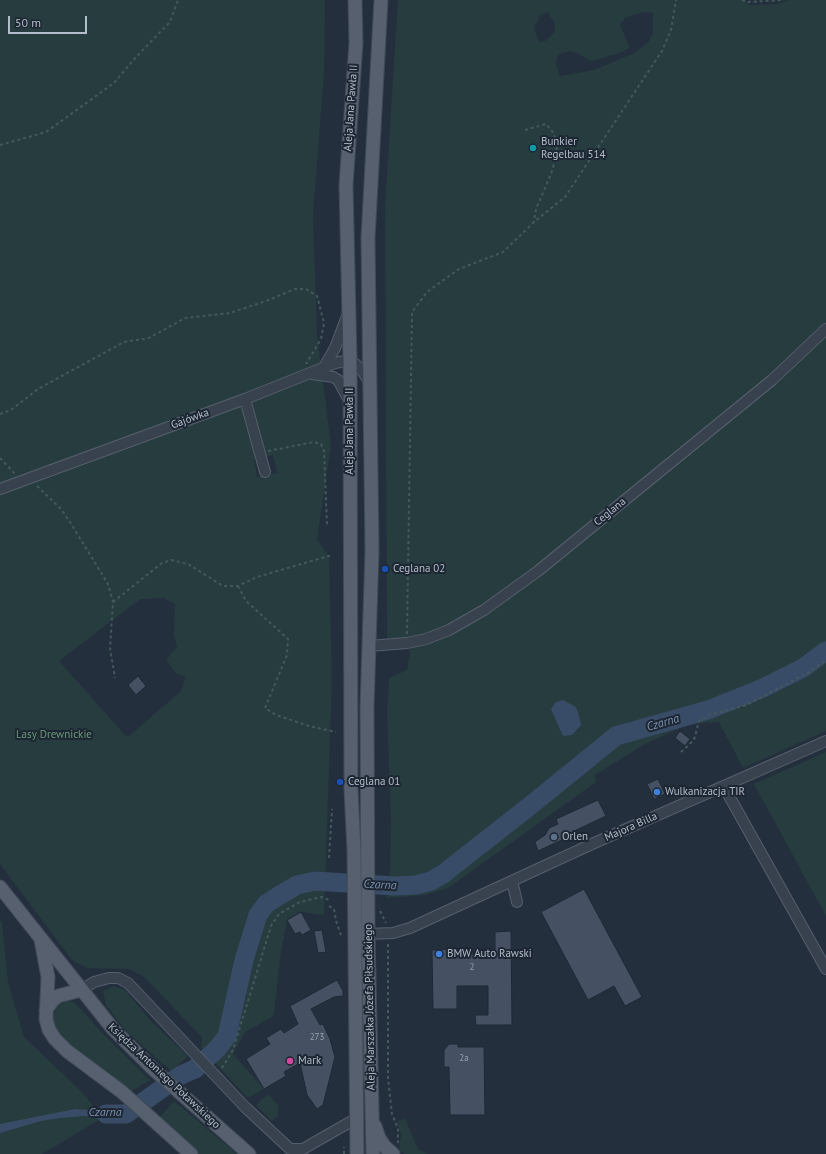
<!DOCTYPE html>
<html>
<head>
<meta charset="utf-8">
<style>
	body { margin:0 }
	#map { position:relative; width:826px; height:1154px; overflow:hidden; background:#242f3e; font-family:"PT Sans",sans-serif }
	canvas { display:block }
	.scale { position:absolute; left:8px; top:16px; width:79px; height:18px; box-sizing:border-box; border:2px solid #b4bcc9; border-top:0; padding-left:5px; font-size:12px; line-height:14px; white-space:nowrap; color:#b4bcc9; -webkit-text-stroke:3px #1d2633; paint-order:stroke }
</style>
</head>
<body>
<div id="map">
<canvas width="826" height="1154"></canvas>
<div class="scale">50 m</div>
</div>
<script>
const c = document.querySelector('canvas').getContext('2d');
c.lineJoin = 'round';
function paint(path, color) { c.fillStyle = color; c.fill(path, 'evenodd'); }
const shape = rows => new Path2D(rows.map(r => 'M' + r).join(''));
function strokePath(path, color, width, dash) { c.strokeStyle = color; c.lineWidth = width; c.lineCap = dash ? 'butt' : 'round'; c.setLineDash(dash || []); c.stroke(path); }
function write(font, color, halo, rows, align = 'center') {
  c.font = font + ' "PT Sans",sans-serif'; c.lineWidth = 4; c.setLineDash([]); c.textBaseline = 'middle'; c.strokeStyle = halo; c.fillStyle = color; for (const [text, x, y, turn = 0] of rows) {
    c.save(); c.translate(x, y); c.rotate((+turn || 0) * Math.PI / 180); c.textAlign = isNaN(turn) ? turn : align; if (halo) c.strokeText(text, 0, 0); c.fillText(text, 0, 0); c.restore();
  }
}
const green = shape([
	[0,0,325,0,324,73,313,215,317,334,331,446,317,539,329,557,332,680,324,915,301,912,287,920,281,951,274,1013,272,1017,245,1032,233,1054,264,1089,248,1098,201,1048,202,1037,143,976,129,969,87,968,72,960,0,864],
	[273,455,277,473,257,477,254,459],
	[164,598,175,604,174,635,177,647,166,659,175,673,186,677,180,692,129,736,125,735,59,661,140,599],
	[398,0,745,0,749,5,778,4,788,0,826,0,826,731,743,768,719,722,689,724,645,744,595,775,596,782,448,888,425,895,387,898,390,871,391,821,387,712,389,678,407,670,410,654,406,638,387,639,385,205],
	[548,12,555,24,554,33,545,41,540,42,534,30,535,25,538,21,539,16],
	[643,12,653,13,653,33,649,41,644,46,634,53,594,70,560,76,556,64,558,55,569,51,577,53,591,61,620,53,630,48,620,25,625,18],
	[778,370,776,384,540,573,536,566],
	[826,752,826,916,754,784],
	[0,920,2,923,8,982,24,1037,84,1094,102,1118,42,1154,0,1154],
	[114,986,125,990,151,1021,188,1056,171,1071,125,1030,106,1005,103,991],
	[66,1001,73,1002,80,1008,104,1035,150,1080,132,1091,127,1087,124,1090,67,1044,55,1027,52,1019,57,1006],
	[268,1094,278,1105,278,1116,272,1121,256,1105],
	[174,1101,237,1154,198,1154,159,1118],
	[405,1118,418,1149,428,1154,405,1154,399,1151,401,1135,397,1121]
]);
const water = shape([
	[563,700,576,707,579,716,581,725,572,735,563,736,551,709,556,702],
	[75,1109,117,1112,129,1110,134,1114,127,1117,116,1118,84,1116,60,1118,41,1121,0,1133,0,1124]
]);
const river = shape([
	[106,1114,126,1114,181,1075,195,1069,217,1049,227,1036,244,960,258,915,266,904,280,895,297,885,315,881,394,886,416,885,431,881,443,874,531,805,616,736,708,710,763,688,803,668,826,651]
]);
const building = shape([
	[138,676,146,686,136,695,128,685,138,676],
	[680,731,690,739,685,746,675,738,680,731],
	[658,779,665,794,654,799,647,784,658,779],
	[598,800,606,816,568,834,566,838,538,851,535,842,545,835,549,828,558,824,556,819,598,800],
	[584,889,642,997,625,1006,614,986,588,1000,541,912,584,889],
	[301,912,311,930,302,935,300,932,295,934,287,920,301,912],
	[322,930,326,952,318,953,314,931,322,930],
	[511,931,512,1025,476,1025,475,1015,488,1015,488,986,457,986,457,1009,433,1009,432,950,456,949,456,954,495,954,495,932,511,931],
	[337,980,343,991,343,996,334,997,311,1009,320,1025,323,1024,330,1039,335,1057,323,1105,317,1109,307,1095,300,1063,284,1072,286,1076,264,1089,246,1059,270,1044,266,1038,281,1029,284,1033,298,1024,290,1006,337,980],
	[449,1044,458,1044,458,1047,484,1047,485,1115,450,1115,449,1067,444,1067,444,1050,449,1044]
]);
const path = shape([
	[742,0,748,2,784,0],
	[525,130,546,124,552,131,556,140,557,154,551,174,536,209,534,222],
	[0,145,46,132,114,83,136,57,170,22,178,0],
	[0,414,11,410,38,389,124,342,149,338,185,318,230,313,266,301,295,289,306,289,317,296,324,323,321,339,306,364],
	[268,451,314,442,321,444,324,451,327,525],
	[0,458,15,474],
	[37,486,61,509,70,522,108,584,113,602,110,648,115,678],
	[238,586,246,601,288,639,287,655,265,708,276,715,309,726,336,732],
	[113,602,162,563,171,560,188,564,223,586,238,586,257,577,332,555],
	[407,634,412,312,427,292,459,269,503,252,534,222,565,197,662,51,671,30,676,0],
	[681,752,694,740,699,721,709,715,747,705,809,672,826,660],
	[329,858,332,809],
	[329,906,334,909,336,921,342,938],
	[380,911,386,923],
	[388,944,388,1078,392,1114,398,1129,398,1143],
	[222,1068,233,1050,271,926,279,914,300,902,322,897,329,900],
	[344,1154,344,1147]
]);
const minor = shape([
	[324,367,335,348,347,316],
	[312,374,333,377,338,380,349,400],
	[245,399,265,472],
	[0,489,245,399,335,363,350,360,353,362,362,370,369,382],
	[369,646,407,643,426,639,449,630,484,610,538,571,772,380,826,329],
	[724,787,826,969],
	[512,881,517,902],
	[368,934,393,933,410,928,592,844,826,741],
	[81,990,94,982,109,978,118,978,128,983,245,1107,290,1149,303,1149,357,1118]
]);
const major = shape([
	[355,0,356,43,346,185,350,360,351,789,354,851,357,1154],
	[0,887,113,1029,152,1068,249,1154],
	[41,940,48,977,46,1019,49,1030,55,1039,67,1051,122,1092,191,1154],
	[46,1010,52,1001,58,996,81,990],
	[375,1126,379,1138,385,1147,393,1154],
	[373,1154,368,934,367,707,372,551,368,238,381,0]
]);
const markers = [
	[533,148,4,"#0f9aa8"],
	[385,569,4,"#1a4fb4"],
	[340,782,4,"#1a4fb4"],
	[657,792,4,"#3f7fe0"],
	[554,837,4,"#5c6f8a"],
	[439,954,4,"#3f7fe0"],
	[290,1061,4,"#d1479c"]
];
const numberNames = [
	["2",472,967],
	["273",317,1037],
	["2a",464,1058]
];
const streetNames = [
	["Aleja Jana Pawła II",351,108,-86],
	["Gajówka",190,419,-20],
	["Aleja Jana Pawła II",350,431,-90],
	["Ceglana",610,512,-39],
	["Majora Billa",631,827,-24],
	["Aleja Marszałka Józefa Piłsudskiego",370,1007,-91],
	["Księdza Antoniego Poławskiego",164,1076,43]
];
const poiNames = [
	["Bunkier",541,142],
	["Regelbau 514",541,155],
	["Ceglana 02",393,569],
	["Ceglana 01",348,782],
	["Wulkanizacja TIR",665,792],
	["Orlen",562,837],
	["BMW Auto Rawski",447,954],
	["Mark",298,1061]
];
const parkNames = [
	["Lasy Drewnickie",54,735]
];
const waterNames = [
	["Czarna",663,723,-16],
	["Czarna",380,885,3],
	["Czarna",105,1113]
];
paint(green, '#263c3f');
paint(water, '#394c67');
strokePath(river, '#394c67', 19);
paint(building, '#455162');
strokePath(building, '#1f2835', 1);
strokePath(minor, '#565f6c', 12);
strokePath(major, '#414a57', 15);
strokePath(path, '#44595c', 2, [3, 3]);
strokePath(minor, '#38414e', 10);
strokePath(major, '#56606e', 13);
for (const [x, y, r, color] of markers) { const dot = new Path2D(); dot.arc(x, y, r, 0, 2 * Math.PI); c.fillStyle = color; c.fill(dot); strokePath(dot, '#1d2633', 1.5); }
write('9px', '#98a1af', null, numberNames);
write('11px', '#b4bcc9', '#1d2633', streetNames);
write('11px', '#b4bcc9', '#1d2633', poiNames, 'left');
write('11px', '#6b9a76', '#1d2633', parkNames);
write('italic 12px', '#7c92b1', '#1d2633', waterNames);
</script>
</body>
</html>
